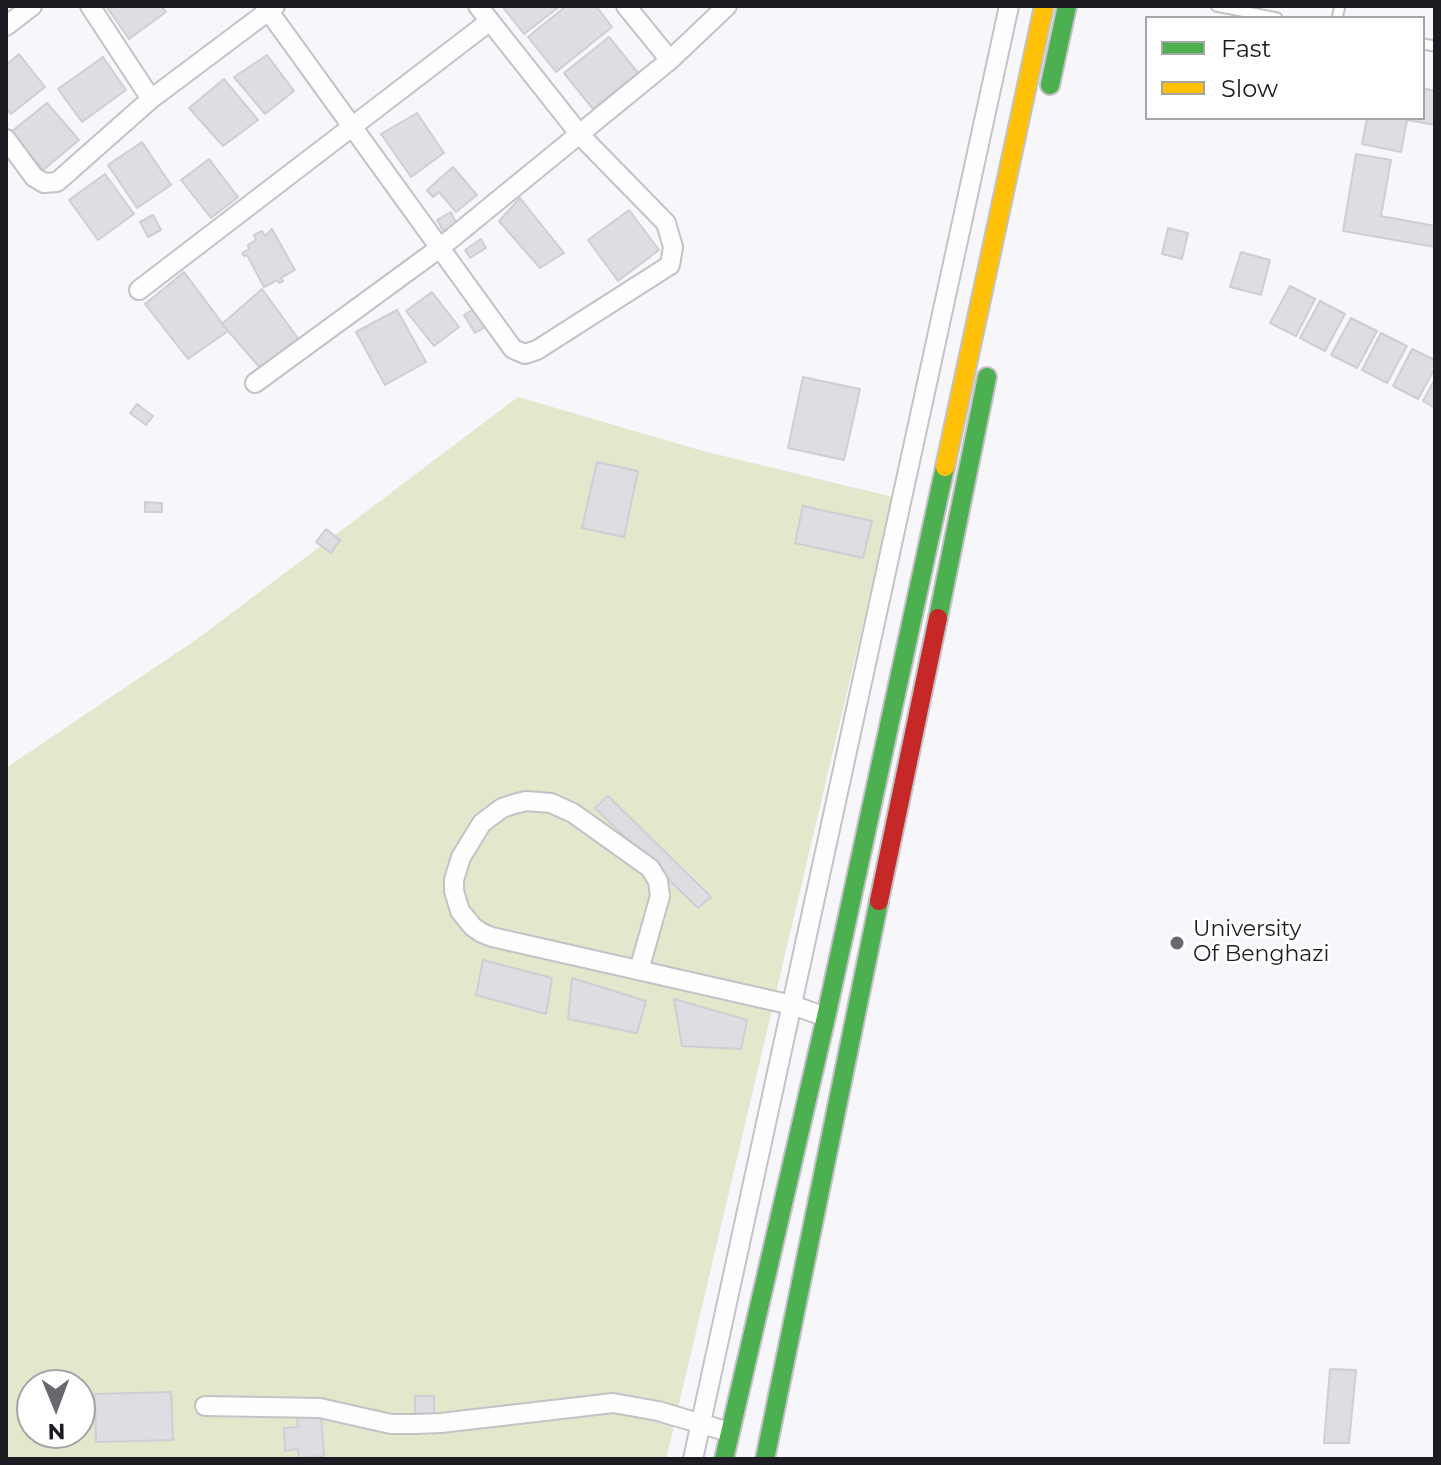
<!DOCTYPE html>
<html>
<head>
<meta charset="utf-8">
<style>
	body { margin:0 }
	#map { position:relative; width:1441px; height:1465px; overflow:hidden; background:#f6f6fb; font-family:Montserrat,sans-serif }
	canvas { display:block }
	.frame { position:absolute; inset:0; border:8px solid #1c1c23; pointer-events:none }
	.legend { position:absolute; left:1145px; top:16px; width:280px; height:104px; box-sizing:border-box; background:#fff; border:2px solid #a4a4a7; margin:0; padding:10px 14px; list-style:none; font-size:24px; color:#1c1c23 }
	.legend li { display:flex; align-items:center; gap:16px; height:40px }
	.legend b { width:40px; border:2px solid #a4a4a7 }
	.north { position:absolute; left:16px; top:1369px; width:80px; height:80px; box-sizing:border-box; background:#fff; border:2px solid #a4a4a7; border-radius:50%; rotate:179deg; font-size:22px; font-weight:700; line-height:32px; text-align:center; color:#1c1c23 }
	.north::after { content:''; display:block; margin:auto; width:28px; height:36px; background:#68686f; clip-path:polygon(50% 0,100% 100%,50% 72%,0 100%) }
</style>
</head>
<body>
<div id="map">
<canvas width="1441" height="1465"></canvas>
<div class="frame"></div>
<ul class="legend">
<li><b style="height:10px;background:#4caf50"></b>Fast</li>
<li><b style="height:10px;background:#ffc107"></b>Slow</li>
</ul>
<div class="north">N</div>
</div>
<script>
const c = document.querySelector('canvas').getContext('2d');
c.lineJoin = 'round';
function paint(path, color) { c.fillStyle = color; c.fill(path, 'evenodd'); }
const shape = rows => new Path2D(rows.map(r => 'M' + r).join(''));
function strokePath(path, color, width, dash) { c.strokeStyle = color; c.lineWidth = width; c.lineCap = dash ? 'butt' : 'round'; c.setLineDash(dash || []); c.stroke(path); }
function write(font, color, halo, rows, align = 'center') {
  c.font = font + ' Montserrat,sans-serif'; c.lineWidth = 6; c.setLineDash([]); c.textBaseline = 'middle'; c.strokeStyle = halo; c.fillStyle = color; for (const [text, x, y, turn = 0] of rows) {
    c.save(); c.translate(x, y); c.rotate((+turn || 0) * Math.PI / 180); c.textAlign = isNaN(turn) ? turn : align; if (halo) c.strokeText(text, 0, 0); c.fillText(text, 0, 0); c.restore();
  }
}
const green = shape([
	[518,397,703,451,893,497,666,1459,6,1459,6,768,200,637],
	[32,1385,80,1385,80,1433,32,1433]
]);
const building = shape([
	[106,6,161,6,166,12,129,39,106,6],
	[502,6,560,6,524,34,502,6],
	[566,6,596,6,612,27,556,72,528,37,566,6],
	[609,37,638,73,593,109,564,73,609,37],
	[19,54,45,87,11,114,6,108,6,65,19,54],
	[267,55,294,91,265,114,234,77,267,55],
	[103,57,126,90,82,122,58,89,103,57],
	[224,79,258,120,223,146,189,108,224,79],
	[1423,88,1435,91,1435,125,1407,120,1401,152,1362,144,1367,118,1423,118,1423,88],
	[47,103,79,140,43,170,11,132,47,103],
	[417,113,444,153,411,177,381,134,417,113],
	[142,142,171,185,137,208,108,165,142,142],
	[1356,154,1391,160,1381,216,1435,226,1435,247,1343,231,1356,154],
	[209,159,238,197,211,218,181,180,209,159],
	[453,167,477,195,456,212,439,192,433,197,427,190,453,167],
	[105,174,134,214,98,240,69,200,105,174],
	[520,198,564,253,540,268,499,221,520,198],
	[629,210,659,250,618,281,588,240,629,210],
	[451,212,457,225,444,232,437,220,451,212],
	[153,215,161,230,148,237,140,222,153,215],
	[1168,228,1188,233,1182,259,1162,254,1168,228],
	[272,229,295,270,281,278,283,281,279,283,277,280,264,287,247,255,244,256,242,253,249,249,248,245,256,240,254,235,262,231,265,236,272,229],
	[481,239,486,248,470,258,465,250,481,239],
	[1241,252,1270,260,1261,295,1230,287,1241,252],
	[184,272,228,331,188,359,145,304,184,272],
	[1290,286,1315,299,1296,336,1270,323,1290,286],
	[262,289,300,341,261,369,222,324,262,289],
	[432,292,459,327,434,346,406,311,432,292],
	[1320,301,1345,314,1325,351,1300,338,1320,301],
	[480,305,492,323,475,333,464,315,480,305],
	[397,310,426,362,385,385,356,332,397,310],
	[1351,318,1377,331,1357,368,1331,355,1351,318],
	[1381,333,1407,346,1387,383,1362,370,1381,333],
	[1412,349,1435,360,1435,368,1418,399,1393,386,1412,349],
	[803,377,860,389,844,460,788,448,803,377],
	[1435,379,1435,408,1423,401,1435,379],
	[137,404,153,416,146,425,130,413,137,404],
	[597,462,638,471,624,537,582,528,597,462],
	[145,502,162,503,162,512,145,512,145,502],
	[803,506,872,521,863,558,795,543,803,506],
	[326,529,340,540,331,553,316,542,326,529],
	[608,796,711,897,698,908,595,808,608,796],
	[483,960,552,978,546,1014,476,995,483,960],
	[572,978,646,1001,637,1033,568,1019,572,978],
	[674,999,747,1020,741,1049,682,1046,674,999],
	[1330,1369,1356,1370,1349,1443,1324,1443,1330,1369],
	[171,1392,173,1440,96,1442,95,1394,171,1392],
	[415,1396,434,1396,434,1420,415,1420,415,1396],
	[321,1414,324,1456,299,1458,298,1449,285,1451,284,1428,298,1427,297,1415,321,1414]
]);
const lane = shape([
	[1216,6,1277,18],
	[1337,18,1340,6],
	[1423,44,1435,46]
]);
const street = shape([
	[265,6,513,349,525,354,537,350,670,265,673,247,666,223,581,136,478,6],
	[626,6,670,60],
	[6,26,32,6],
	[151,99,275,6],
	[6,139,34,177,44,183,57,182,151,99,90,6],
	[139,290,490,21],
	[255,383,441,247,670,60,727,6],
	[639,970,660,896,658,881,650,868,573,813,551,803,526,801,514,804,502,808,482,823,461,857,454,880,454,891,460,911,473,927,482,933,492,937,792,1005,826,1017],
	[205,1406,320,1408,391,1424,415,1424,441,1423,613,1403,658,1411,729,1432],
	[693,1459,1009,6]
]);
const fast = shape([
	[1050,85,1067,6],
	[938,618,987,377],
	[724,1459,826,1017,945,467],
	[765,1459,879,901]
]);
const slow = shape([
	[945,467,1044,6]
]);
const jam = shape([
	[879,901,938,618]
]);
const markers = [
	[1177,943,8,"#68686f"]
];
const poiNames = [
	["University",1193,930],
	["Of Benghazi",1193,955]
];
paint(green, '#e3e7cb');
paint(building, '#dddde2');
strokePath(building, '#ceced4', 2);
strokePath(lane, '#c2c2c7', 13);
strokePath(street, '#c2c2c7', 22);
strokePath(fast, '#c2c2c7', 22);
strokePath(slow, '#c2c2c7', 22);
strokePath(jam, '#c2c2c7', 22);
strokePath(lane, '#fefefe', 9);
strokePath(street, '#fefefe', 18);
strokePath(fast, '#4caf50', 18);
strokePath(slow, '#ffc107', 18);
strokePath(jam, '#c62828', 18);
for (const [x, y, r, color] of markers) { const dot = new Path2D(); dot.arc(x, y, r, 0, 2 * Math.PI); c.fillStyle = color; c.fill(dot); strokePath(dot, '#fff', 3); }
write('22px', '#1c1c23', '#fff', poiNames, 'left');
</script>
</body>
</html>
